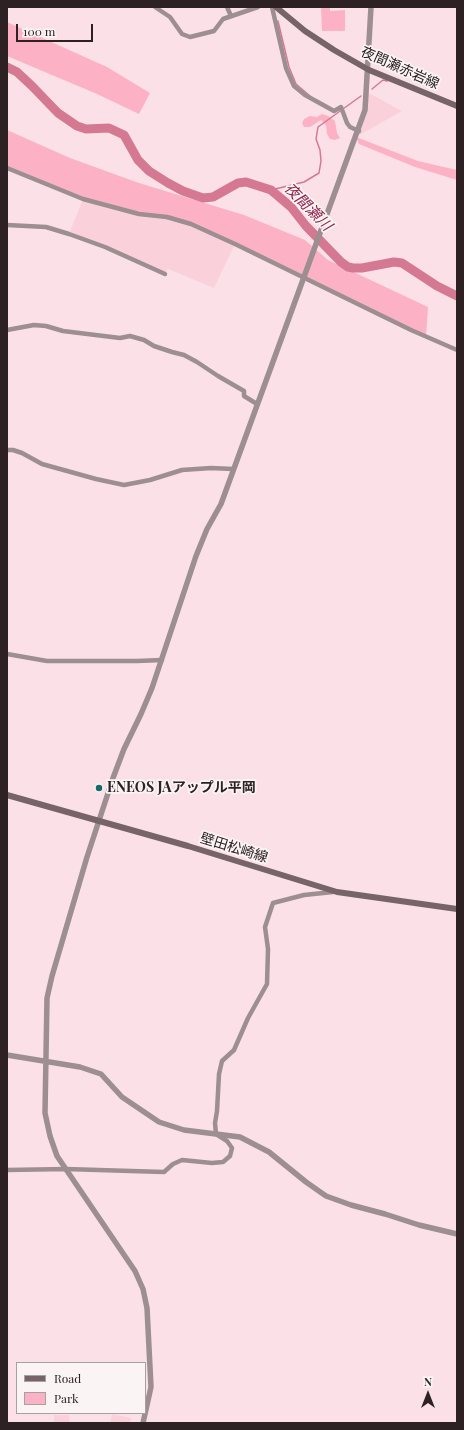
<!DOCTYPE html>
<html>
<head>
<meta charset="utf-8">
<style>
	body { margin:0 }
	#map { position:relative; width:464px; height:1430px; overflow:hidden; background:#fbe1e7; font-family:"Playfair Display",serif }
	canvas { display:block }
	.frame { position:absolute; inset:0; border:8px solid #2d2124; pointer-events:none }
	.legend { position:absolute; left:16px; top:1362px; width:130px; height:52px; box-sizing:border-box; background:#fbf4f5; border:1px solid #a9a0a1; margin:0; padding:5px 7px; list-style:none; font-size:12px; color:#2d2124 }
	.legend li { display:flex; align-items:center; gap:8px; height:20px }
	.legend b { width:20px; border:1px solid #a9a0a1 }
	.north { position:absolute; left:408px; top:1374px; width:40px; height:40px; -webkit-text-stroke:3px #fbf4f5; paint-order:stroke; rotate:0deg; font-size:11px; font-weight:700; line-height:16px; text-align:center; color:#2d2124 }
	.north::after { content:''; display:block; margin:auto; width:14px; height:18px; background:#2d2124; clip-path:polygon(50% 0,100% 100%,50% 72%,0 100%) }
	.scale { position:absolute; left:16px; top:24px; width:77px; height:18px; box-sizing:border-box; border:2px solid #2d2124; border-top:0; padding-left:5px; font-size:12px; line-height:14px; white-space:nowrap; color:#2d2124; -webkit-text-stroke:3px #fbf4f5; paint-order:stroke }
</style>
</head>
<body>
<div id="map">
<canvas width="464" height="1430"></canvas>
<div class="frame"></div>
<ul class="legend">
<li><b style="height:5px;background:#766468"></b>Road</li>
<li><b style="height:11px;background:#fcb2c4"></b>Park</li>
</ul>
<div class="north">N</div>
<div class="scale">100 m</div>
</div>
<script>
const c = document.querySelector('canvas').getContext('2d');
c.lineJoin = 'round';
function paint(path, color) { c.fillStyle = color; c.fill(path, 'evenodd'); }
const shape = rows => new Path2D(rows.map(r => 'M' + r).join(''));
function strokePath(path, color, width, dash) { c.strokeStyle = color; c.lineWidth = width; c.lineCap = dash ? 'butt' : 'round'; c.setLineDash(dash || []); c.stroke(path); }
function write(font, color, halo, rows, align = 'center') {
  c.font = font + ' "Playfair Display","Noto Sans JP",serif'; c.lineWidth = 3.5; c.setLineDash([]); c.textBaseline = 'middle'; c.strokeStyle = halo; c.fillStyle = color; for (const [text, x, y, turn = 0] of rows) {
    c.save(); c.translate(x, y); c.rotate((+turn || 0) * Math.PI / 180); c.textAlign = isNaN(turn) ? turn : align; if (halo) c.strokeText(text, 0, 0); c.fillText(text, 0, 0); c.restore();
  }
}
const built = shape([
	[367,92,402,111,356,137],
	[83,199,191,224,235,244,214,288,168,269,165,274,69,234],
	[112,1414,131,1418,130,1423,110,1423],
	[54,1415,69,1415,70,1423,54,1423]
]);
const green = shape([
	[321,7,330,7,330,11,345,10,345,31,322,31],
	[7,22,107,67,150,93,139,114,97,94,7,56],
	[322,114,328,116,335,121,337,133,340,138,335,140,330,139,327,134,326,125,321,120,310,127,304,127,302,123,304,119,310,116,317,117],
	[7,130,70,158,139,183,244,215,305,240,328,260,428,307,426,337,191,224,139,214,83,199,7,168],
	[356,137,418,161,457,170,457,180,415,167,359,144]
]);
const stream = shape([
	[278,21,289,67,296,84,310,96],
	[372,89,383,80,387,81],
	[271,190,304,182,319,173,321,161,320,150,316,139,318,127,361,96]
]);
const river = shape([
	[7,67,17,72,32,86,58,113,77,126,86,129,109,128,124,135,138,160,149,171,168,183,183,191,203,198,213,197,238,183,246,182,271,190,291,207,306,226,341,262,348,267,353,268,362,268,394,262,402,263,437,286,457,296]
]);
const minor = shape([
	[155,7,170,17,182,34,190,37,214,31,223,19,258,7],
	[227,7,231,16],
	[272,7,286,68,294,86,305,95,334,111,341,107,347,123,350,127,359,131],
	[7,168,83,199,139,214,167,217,191,224,235,244,411,330,457,350],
	[7,225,46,227,69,234,105,247,165,274],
	[7,330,34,325,46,326,63,331,120,338,130,336,144,340,154,346,172,352,184,355,197,362,218,376,244,391,244,396,257,404],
	[7,450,13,450,22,453,42,464,96,479,124,485,150,480,182,470,211,468,233,469],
	[7,654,47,661,137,661,162,660],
	[7,1170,66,1169,164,1172,173,1164,182,1160,212,1163,223,1162,230,1156,232,1148,227,1141,216,1134,215,1123,217,1111,219,1074,222,1061,234,1050,248,1018,267,984,268,949,265,927,273,903,304,895,333,892]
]);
const tertiary = shape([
	[7,1055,80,1067,101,1074,122,1097,159,1122,184,1130,240,1137,269,1152,306,1182,326,1196,351,1205,385,1214,419,1225,457,1234],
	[143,1423,151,1387,147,1308,143,1289,135,1271,57,1156,50,1136,45,1113,47,998,52,976,87,857,113,778,124,749,141,714,152,688,196,556,207,529,221,504,365,110,371,7]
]);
const secondary = shape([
	[276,7,305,31,334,50,369,70,457,106],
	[7,795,188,846,337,892,457,909]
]);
const markers = [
	[99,788,4,"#196769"]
];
const streetNames = [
	["夜間瀬赤岩線",400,68,24],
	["壁田松崎線",234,848,17]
];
const poiNames = [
	["ENEOS JAアップル平岡",107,788]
];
const waterNames = [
	["夜間瀬川",308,207,45]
];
paint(built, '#fad1da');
paint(green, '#fcb2c4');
strokePath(stream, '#d57992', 1.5);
strokePath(river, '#d57992', 9);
strokePath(minor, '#9c8e91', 4.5);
strokePath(tertiary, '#9c8e91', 5.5);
strokePath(secondary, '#766468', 6);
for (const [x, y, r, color] of markers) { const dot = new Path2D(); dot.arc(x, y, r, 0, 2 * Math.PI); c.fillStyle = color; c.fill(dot); strokePath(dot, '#fbf4f5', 1.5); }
write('14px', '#2d2124', '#fbf4f5', streetNames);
write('bold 14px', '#2d2124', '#fbf4f5', poiNames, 'left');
write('italic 15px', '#8f224a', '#fbf4f5', waterNames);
</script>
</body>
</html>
